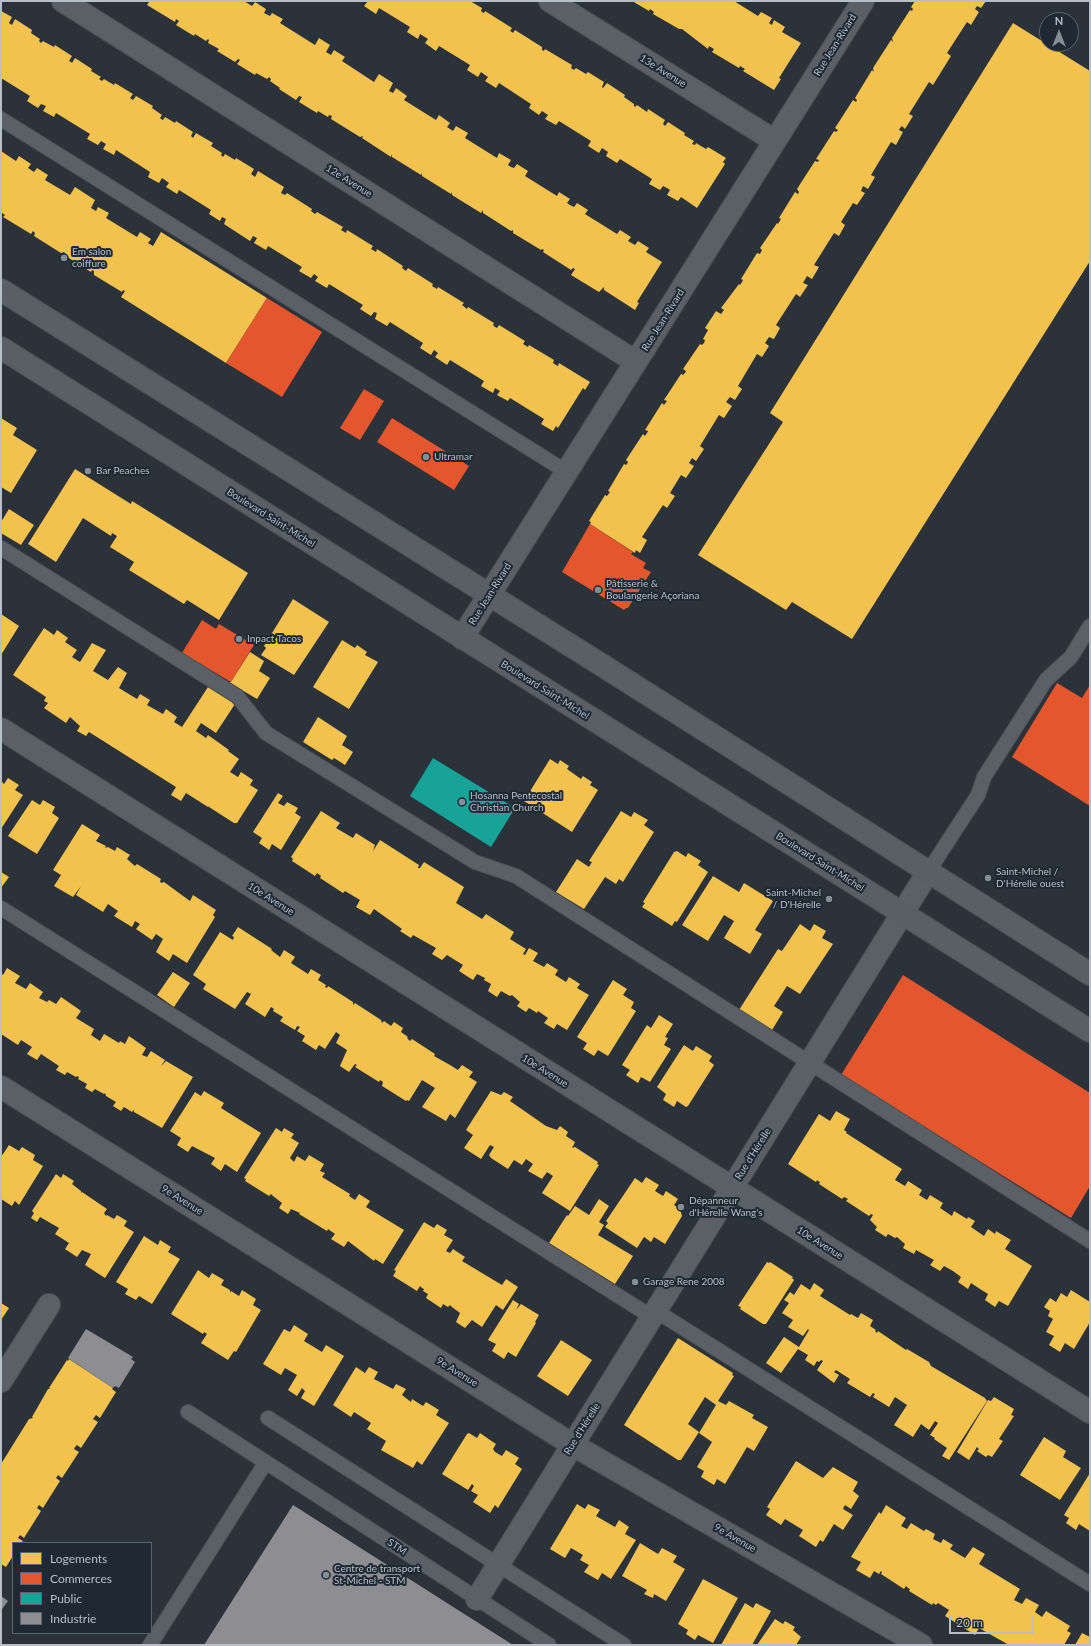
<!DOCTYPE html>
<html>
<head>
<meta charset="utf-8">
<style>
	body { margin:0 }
	#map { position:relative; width:1091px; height:1646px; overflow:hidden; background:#2b3239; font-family:Lato,sans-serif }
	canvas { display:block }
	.frame { position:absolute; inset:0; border:2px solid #b6bfca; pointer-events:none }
	.legend { position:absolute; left:12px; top:1542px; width:140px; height:92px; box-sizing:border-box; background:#1e2934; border:1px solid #5b6570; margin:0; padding:5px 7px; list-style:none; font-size:12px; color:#b6bfca }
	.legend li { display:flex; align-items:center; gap:8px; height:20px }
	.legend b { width:20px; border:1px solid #5b6570 }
	.north { position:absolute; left:1039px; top:12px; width:40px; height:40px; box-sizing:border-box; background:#1e2934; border:1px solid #5b6570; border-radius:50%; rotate:0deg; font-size:11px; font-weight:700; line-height:16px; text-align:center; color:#b6bfca }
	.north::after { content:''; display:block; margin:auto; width:14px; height:18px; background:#858e97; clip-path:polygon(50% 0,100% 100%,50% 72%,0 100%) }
	.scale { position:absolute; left:949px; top:1616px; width:85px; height:18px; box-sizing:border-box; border:2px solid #b6bfca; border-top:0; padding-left:5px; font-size:12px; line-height:14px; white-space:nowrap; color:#b6bfca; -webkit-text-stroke:3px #1e2934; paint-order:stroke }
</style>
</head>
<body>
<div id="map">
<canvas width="1091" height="1646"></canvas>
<div class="frame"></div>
<ul class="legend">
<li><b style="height:11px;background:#f2c14e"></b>Logements</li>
<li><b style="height:11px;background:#e4572e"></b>Commerces</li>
<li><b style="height:11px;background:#17a398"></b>Public</li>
<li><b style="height:11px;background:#8d8d92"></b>Industrie</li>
</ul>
<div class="north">N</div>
<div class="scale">20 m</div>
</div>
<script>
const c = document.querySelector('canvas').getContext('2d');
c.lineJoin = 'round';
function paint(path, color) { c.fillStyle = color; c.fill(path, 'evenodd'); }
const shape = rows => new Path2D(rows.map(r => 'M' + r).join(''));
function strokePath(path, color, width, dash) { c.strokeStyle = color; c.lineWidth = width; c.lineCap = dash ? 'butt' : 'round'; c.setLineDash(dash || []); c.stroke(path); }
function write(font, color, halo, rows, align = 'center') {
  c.font = font + ' Lato,sans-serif'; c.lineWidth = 4; c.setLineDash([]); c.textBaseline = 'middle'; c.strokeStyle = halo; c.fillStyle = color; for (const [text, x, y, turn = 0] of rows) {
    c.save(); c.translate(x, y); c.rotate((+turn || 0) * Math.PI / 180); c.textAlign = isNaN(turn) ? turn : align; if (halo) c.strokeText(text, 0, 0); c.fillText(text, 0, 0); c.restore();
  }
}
const homes = shape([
	[147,1,244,1,252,6,255,2,266,9,264,13,270,16,272,13,283,19,280,23,315,45,319,38,330,45,326,52,331,55,334,50,345,57,342,61,374,82,379,74,393,83,389,91,393,93,396,88,407,96,404,100,436,120,439,115,450,123,447,127,453,131,456,126,468,133,465,138,497,158,499,153,511,160,508,165,511,167,514,168,517,164,528,171,525,176,557,196,559,192,570,199,567,203,570,205,574,207,577,203,588,210,585,214,617,234,620,230,631,237,628,241,635,245,638,241,649,248,646,252,662,262,637,302,639,303,635,310,604,290,604,287,599,292,571,275,575,269,573,268,571,270,543,252,544,250,542,249,541,250,513,233,513,230,511,231,483,213,483,210,481,213,452,195,452,192,451,194,422,176,422,173,421,175,392,157,392,154,391,157,362,138,363,136,360,137,331,119,332,116,329,115,328,117,318,111,317,113,299,102,302,97,299,96,296,100,279,89,280,88,270,81,271,79,269,77,267,79,256,73,255,75,237,64,240,60,238,59,235,62,217,51,219,49,208,43,209,40,208,39,206,41,195,34,194,36,176,25,179,21,176,19,175,22,147,5,149,2],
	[368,1,470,1,482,8,481,11,482,12,484,13,485,11,512,28,510,31,512,32,513,33,515,30,542,47,542,50,544,51,545,49,572,65,571,68,574,70,576,68,586,74,588,72,604,82,602,87,603,88,607,83,625,95,624,97,634,104,634,106,635,107,637,105,647,112,648,109,665,120,663,124,665,126,668,122,685,133,684,135,694,141,692,144,695,145,696,143,706,149,708,147,726,158,723,162,725,164,697,208,681,197,678,201,667,195,670,190,667,188,663,186,660,190,649,184,652,179,620,159,617,163,606,156,608,152,602,148,599,153,588,146,591,141,559,121,556,125,545,119,548,115,542,111,539,115,529,108,531,104,499,83,496,88,485,81,488,77,485,75,481,72,478,77,467,70,470,65,439,46,436,51,425,43,428,39,420,34,418,39,407,32,410,27,379,8,376,14,364,6],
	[632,1,734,1,758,16,761,12,772,18,769,23,772,25,774,20,785,27,782,32,801,43,779,78,781,79,774,90,743,71,745,69,740,66,739,68,712,52,714,49,709,46,708,49,682,29,679,29,653,14,654,12,650,9,649,11],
	[915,1,986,1,981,8,977,6,975,9,979,12,971,25,967,22,947,53,951,56,933,85,929,82,909,114,913,116,905,129,902,126,900,128,899,130,903,132,896,145,891,142,871,175,875,177,868,189,863,186,861,191,865,193,857,205,853,203,841,222,845,225,839,236,834,233,814,265,819,267,812,279,807,276,803,283,808,285,800,297,796,294,776,325,780,328,774,339,769,337,765,343,769,346,762,357,757,354,738,386,742,389,735,400,730,397,726,402,732,406,724,418,719,415,700,446,704,449,696,461,692,458,689,463,694,466,686,478,681,475,670,493,675,496,667,508,663,505,642,537,647,540,640,553,636,550,635,553,590,524,591,522,589,521,605,495,607,496,610,492,608,491,624,464,626,465,627,464,628,462,626,460,643,434,645,436,647,433,648,431,645,430,662,403,664,405,667,401,664,400,681,374,683,375,685,373,686,371,683,369,700,344,702,345,704,343,705,340,703,339,708,330,705,328,716,311,721,314,724,310,721,308,739,284,740,285,742,282,743,280,741,279,757,253,760,254,762,250,760,248,777,223,778,224,781,219,779,218,795,192,798,194,799,192,797,189,815,161,818,162,819,160,816,159,834,131,836,132,838,130,835,128,853,100,856,102,857,100,855,98,872,70,874,72,873,68,891,40,893,42,892,38,910,10,912,11,913,9,911,7],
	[1,11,12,17,9,23,12,25,15,19,32,30,31,33,40,39,39,41,41,43,43,41,54,47,55,45,72,56,69,61,71,62,72,63,75,58,92,69,91,71,101,77,99,79,102,81,104,79,114,85,115,83,133,94,130,98,133,100,136,96,153,106,152,108,162,115,160,118,161,119,163,120,165,117,175,123,176,121,193,132,191,136,193,138,196,133,213,143,211,146,222,153,221,155,223,157,225,154,235,160,236,158,254,169,251,174,255,177,258,171,284,187,281,193,285,195,287,193,312,209,311,211,315,214,317,212,343,227,341,230,346,233,347,230,373,246,371,249,376,252,377,249,403,266,402,268,406,271,408,268,433,284,432,286,437,289,438,287,464,303,462,305,467,309,468,307,494,323,493,325,495,327,497,328,499,325,525,341,523,344,528,347,529,345,554,360,553,363,556,365,558,366,559,363,590,382,585,390,583,388,558,428,556,426,553,431,541,424,544,419,510,398,508,401,497,395,500,391,495,388,493,393,481,386,484,381,450,360,447,365,435,357,438,353,434,350,431,355,420,348,423,343,390,322,387,326,375,319,377,313,374,312,371,316,360,309,363,305,329,284,327,288,315,281,318,277,314,274,311,278,299,271,302,267,268,246,266,250,254,243,257,238,253,236,250,241,224,224,226,219,222,217,220,221,209,214,211,210,179,190,177,194,166,187,169,183,165,180,162,178,159,183,148,177,150,172,116,150,114,155,103,149,106,144,101,141,98,145,87,139,90,134,56,113,54,117,43,111,46,106,41,104,38,108,27,101,30,96,1,78],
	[1013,23,1090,71,1090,261,852,639,792,602,786,610,698,555,783,422,770,413],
	[1,151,16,161,19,156,31,164,28,168,34,172,37,168,48,175,45,180,70,195,75,187,95,200,91,208,96,211,98,207,109,213,106,218,137,237,140,232,151,239,148,243,153,246,161,232,267,298,226,363,121,297,125,291,123,290,122,292,94,275,94,271,92,270,91,272,64,255,65,253,64,252,61,253,34,236,35,233,33,231,31,234,3,217,5,215,1,212],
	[1,418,17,428,13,435,37,450,11,493,1,487],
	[75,469,131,504,132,501,248,573,219,620,187,600,184,604,129,570,134,562,110,547,117,536,112,533,111,536,83,518,56,562,28,544],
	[9,509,34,525,21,545,1,533,1,522],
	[293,599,329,622,294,675,261,655,266,648,264,646],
	[1,614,19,626,1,655],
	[44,628,54,635,57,630,68,638,65,642,77,650,72,657,80,662,92,643,106,650,93,671,108,680,118,667,127,673,119,688,137,699,140,694,150,700,147,705,163,714,166,709,177,717,174,722,182,727,208,687,235,704,216,733,201,723,196,731,206,738,208,735,229,750,228,751,239,759,230,772,238,777,241,772,253,780,250,785,258,790,237,823,234,823,209,807,210,806,208,807,186,793,181,801,171,795,176,787,89,732,86,736,77,731,80,726,70,717,66,723,44,708,48,703,44,701,46,697,13,675],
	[342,640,355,648,357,645,367,652,365,655,378,662,349,709,313,687],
	[250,652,264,661,259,671,270,678,257,699,230,683],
	[318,717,347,736,342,745,353,752,345,765,334,758,332,760,303,742],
	[550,759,558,764,560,760,569,766,567,769,581,779,583,776,592,782,590,785,598,790,572,832,524,801],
	[8,778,19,785,15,790,23,795,1,829,1,781,4,784],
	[278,793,283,796,278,803,284,806,287,802,298,808,295,813,301,817,281,850,272,844,269,850,259,843,262,838,253,832],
	[32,800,40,805,43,800,55,807,52,813,59,818,37,854,8,836],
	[321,811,340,823,336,828,353,838,356,833,375,845,373,851,380,840,419,865,418,868,420,868,424,862,464,887,456,903,482,919,486,914,514,932,510,939,526,949,523,954,525,955,529,948,538,953,533,961,544,967,547,963,558,970,555,975,566,982,569,977,580,984,577,988,589,995,567,1030,557,1024,554,1029,544,1023,548,1018,538,1011,537,1013,529,1008,526,1012,517,1006,520,1002,512,995,510,996,501,991,497,997,488,991,491,984,484,980,485,978,477,974,473,980,459,971,463,965,447,955,442,960,432,954,436,948,413,935,411,938,400,931,402,929,374,909,370,915,356,907,360,900,345,891,343,893,320,878,321,876,317,873,315,876,292,861,293,859,291,857],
	[621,811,631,817,634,812,648,820,644,825,654,832,623,882,619,879,616,884,605,877,584,909,556,892,577,859,589,867,592,862,589,861],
	[82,824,100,835,96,841,106,846,105,848,108,847,115,851,117,847,130,855,127,859,135,866,137,864,161,879,160,881,161,883,164,882,190,901,193,895,216,910,213,915,215,917,187,963,173,954,169,961,156,952,163,939,156,934,152,940,136,929,140,924,135,921,132,927,114,916,118,911,108,904,103,912,76,895,81,886,73,897,54,886,61,875,53,870],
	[677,851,686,857,688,853,701,861,698,865,708,872,677,922,675,921,672,926,642,907,645,903,643,902,674,852],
	[1,872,9,877,1,888],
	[713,876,739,892,744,883,773,901,755,930,762,934,750,954,724,938,734,921,724,915,708,941,682,925],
	[800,924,810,931,814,924,826,931,822,938,833,944,800,994,787,986,774,1006,783,1012,772,1030,739,1010,778,949,782,951],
	[238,927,272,949,271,950,280,957,284,950,295,957,291,963,308,974,311,969,321,975,318,980,326,985,325,987,327,988,328,986,353,1002,353,1005,355,1003,381,1020,382,1023,384,1021,391,1026,394,1022,403,1028,401,1032,408,1037,407,1038,410,1041,412,1039,435,1054,434,1056,450,1065,458,1070,462,1065,473,1072,469,1077,477,1082,455,1118,450,1114,446,1121,422,1107,435,1088,422,1080,409,1101,407,1100,406,1101,382,1086,383,1082,380,1080,379,1082,355,1067,357,1065,355,1064,349,1072,340,1066,347,1050,336,1043,340,1035,336,1032,325,1049,319,1045,316,1050,302,1041,305,1036,297,1031,300,1027,297,1026,295,1030,280,1021,283,1017,273,1011,274,1009,271,1007,265,1017,245,1004,251,994,247,992,235,1009,203,989,206,984,193,975,220,932,233,940,234,937,232,936],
	[7,968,20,976,15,983,26,989,30,983,43,992,39,998,47,1002,49,1000,56,1004,61,997,77,1008,81,1011,76,1018,94,1029,91,1035,100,1041,104,1034,119,1043,120,1041,125,1044,129,1036,146,1048,142,1055,147,1057,151,1051,165,1060,161,1066,166,1061,193,1077,162,1128,134,1112,134,1110,132,1112,124,1107,121,1111,113,1106,116,1102,106,1096,105,1093,104,1094,95,1089,92,1092,85,1088,87,1084,78,1079,79,1077,77,1076,76,1077,67,1072,65,1075,56,1070,59,1066,41,1054,37,1060,27,1054,32,1047,21,1040,18,1045,1,1034,1,973,3,975],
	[173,972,190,983,174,1007,157,995],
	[613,980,627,989,623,995,634,1002,631,1008,636,1011,608,1056,598,1050,594,1056,583,1049,587,1043,577,1037],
	[659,1015,673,1024,665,1037,668,1038,664,1045,671,1049,650,1082,641,1077,638,1083,626,1075,630,1070,622,1065,647,1025,651,1028],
	[684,1045,693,1051,696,1046,712,1056,709,1061,714,1065,688,1106,686,1107,677,1101,674,1107,663,1100,666,1094,657,1087],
	[204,1091,224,1103,221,1108,261,1133,237,1172,225,1164,221,1171,211,1164,215,1158,192,1146,188,1152,177,1145,181,1138,170,1131,195,1092,201,1096],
	[491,1091,501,1095,504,1092,513,1097,510,1101,546,1126,557,1130,560,1126,568,1132,566,1136,575,1142,572,1148,575,1147,598,1162,597,1164,599,1165,570,1211,542,1193,553,1176,547,1172,542,1179,528,1171,533,1164,526,1159,522,1165,514,1160,508,1169,491,1158,489,1155,494,1147,490,1145,481,1159,464,1148,473,1135,466,1130],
	[836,1111,850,1119,844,1130,847,1132,846,1133,902,1169,895,1180,905,1186,908,1181,922,1190,919,1195,927,1200,930,1195,943,1203,940,1208,952,1216,954,1211,967,1219,968,1217,975,1221,971,1227,984,1236,988,1229,995,1234,996,1231,1011,1240,1005,1249,1032,1266,1008,1306,999,1301,995,1307,985,1300,988,1294,980,1289,971,1283,968,1289,958,1282,961,1277,953,1271,944,1266,940,1271,930,1265,934,1260,916,1250,914,1254,903,1248,905,1244,897,1237,895,1238,888,1234,886,1237,875,1230,877,1227,870,1220,873,1215,871,1214,869,1216,846,1201,848,1199,844,1197,842,1199,819,1184,820,1182,818,1181,817,1180,816,1182,788,1164,819,1114,830,1121],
	[276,1128,282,1132,284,1128,294,1134,291,1138,299,1143,290,1158,294,1162,297,1156,305,1161,309,1155,324,1164,320,1171,325,1173,322,1177,350,1194,349,1196,355,1200,359,1194,370,1201,366,1207,404,1230,383,1264,375,1259,374,1261,348,1241,344,1247,331,1239,335,1234,328,1229,327,1231,299,1214,300,1213,291,1209,288,1214,279,1208,282,1203,273,1196,271,1194,269,1196,245,1181,246,1179,244,1178],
	[9,1145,19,1151,22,1147,35,1155,33,1160,43,1166,19,1205,15,1201,12,1206,1,1199,1,1157],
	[56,1174,61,1178,63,1174,74,1181,72,1184,81,1191,81,1193,82,1192,107,1209,104,1213,106,1216,107,1215,114,1219,117,1215,127,1221,124,1226,134,1232,105,1278,85,1265,91,1254,82,1250,77,1257,65,1249,69,1243,55,1234,59,1228,40,1217,37,1222,31,1218,34,1213,32,1211],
	[646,1177,659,1185,655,1191,663,1196,666,1191,678,1199,674,1205,680,1209,682,1216,665,1244,654,1237,651,1242,644,1237,637,1248,605,1227,608,1223,606,1221,635,1178,642,1183],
	[599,1199,609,1206,599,1222,604,1225,598,1235,633,1256,615,1284,549,1243,567,1215,568,1216,575,1206,589,1215],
	[424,1222,434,1228,437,1224,447,1230,444,1235,453,1240,446,1251,450,1253,453,1249,465,1257,462,1261,502,1285,506,1279,518,1287,503,1310,496,1305,482,1327,472,1320,465,1328,456,1322,460,1313,452,1307,450,1305,448,1307,443,1304,441,1308,426,1298,428,1294,423,1291,424,1289,422,1288,420,1286,417,1291,393,1276,396,1271,394,1270],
	[144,1236,158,1245,160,1240,171,1247,168,1252,180,1259,152,1304,139,1296,136,1300,125,1294,128,1289,116,1282],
	[767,1262,769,1263,770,1262,793,1277,792,1278,794,1280,766,1324,763,1324,740,1309,741,1307,738,1306],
	[198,1270,209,1278,212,1273,224,1280,221,1285,230,1290,230,1293,231,1291,239,1296,242,1290,256,1299,253,1305,261,1310,236,1352,234,1351,228,1360,201,1343,207,1334,204,1332,203,1334,171,1314],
	[814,1283,824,1290,820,1296,850,1315,851,1314,858,1318,861,1313,873,1320,870,1326,876,1330,875,1331,877,1333,878,1331,906,1350,907,1349,929,1362,931,1366,985,1398,987,1401,949,1460,942,1456,947,1448,934,1439,935,1438,930,1435,938,1423,935,1421,929,1430,921,1424,913,1437,894,1425,907,1405,895,1397,889,1407,873,1397,875,1394,873,1393,870,1397,847,1383,850,1379,836,1370,834,1372,839,1375,834,1383,817,1370,823,1361,821,1360,819,1362,817,1361,814,1366,805,1360,808,1355,798,1349,781,1373,766,1363,784,1337,799,1347,809,1330,808,1329,803,1336,788,1327,793,1320,782,1313,789,1303,784,1300,790,1292,794,1295,801,1284,810,1290],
	[1071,1290,1090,1302,1090,1322,1074,1349,1065,1343,1060,1352,1049,1345,1054,1336,1046,1332,1053,1319,1048,1316,1050,1311,1044,1307,1050,1298,1056,1302,1061,1293,1067,1297],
	[513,1300,519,1304,516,1310,521,1304,539,1315,535,1322,536,1323,516,1357,508,1352,504,1359,492,1351,496,1344,488,1340],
	[1,1303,9,1308,1,1320],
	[294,1325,308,1334,304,1341,322,1352,326,1345,344,1356,314,1406,301,1398,305,1391,302,1388,297,1396,288,1390,297,1375,285,1368,281,1375,263,1364,284,1329,290,1332],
	[678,1338,733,1373,732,1375,734,1376,718,1401,726,1405,729,1401,754,1415,752,1418,768,1427,754,1451,747,1447,725,1484,717,1479,714,1485,701,1477,704,1471,697,1467,712,1442,699,1433,716,1405,705,1397,688,1424,699,1432,681,1460,678,1460,624,1425],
	[561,1340,592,1360,568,1396,537,1376],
	[69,1359,113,1388,112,1389,116,1392,100,1418,96,1415,93,1419,98,1422,81,1448,77,1445,75,1447,74,1449,79,1452,62,1478,58,1475,56,1478,60,1481,43,1508,39,1505,37,1508,41,1511,24,1538,20,1535,18,1538,23,1541,21,1543,13,1543,13,1556,6,1567,1,1564,1,1464,29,1419,33,1418,32,1417,48,1389,51,1388,49,1388,67,1360,68,1361],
	[356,1367,365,1373,369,1367,378,1372,374,1379,393,1389,396,1384,406,1389,402,1395,411,1402,412,1399,423,1406,426,1402,439,1410,436,1415,449,1423,422,1465,417,1461,413,1468,381,1450,386,1441,367,1429,371,1423,354,1412,351,1417,333,1405],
	[994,1397,1014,1409,1011,1415,1014,1416,999,1439,1003,1441,992,1457,988,1455,986,1457,977,1451,979,1449,977,1447,969,1460,957,1452,988,1400,991,1401],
	[469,1433,477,1438,480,1433,490,1440,496,1444,493,1449,495,1452,502,1456,506,1450,519,1458,515,1464,522,1469,498,1508,495,1505,490,1513,473,1502,478,1495,471,1491,474,1486,472,1484,468,1490,442,1474,467,1434],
	[1044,1437,1066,1451,1063,1457,1081,1468,1060,1500,1020,1475],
	[796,1461,823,1478,833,1467,858,1482,853,1491,859,1496,851,1509,845,1505,843,1509,853,1515,843,1530,834,1524,823,1542,820,1540,816,1547,799,1536,803,1530,785,1519,781,1525,766,1515,770,1509,767,1507],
	[1090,1473,1090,1531,1079,1524,1076,1530,1066,1523,1069,1518,1064,1515],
	[577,1504,585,1509,588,1504,600,1510,596,1516,615,1527,619,1520,629,1527,625,1534,636,1540,611,1579,602,1573,598,1580,584,1572,589,1565,580,1560,583,1555,571,1548,565,1558,550,1549],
	[886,1505,906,1518,901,1526,907,1529,911,1523,924,1531,926,1529,935,1534,933,1539,941,1543,943,1539,953,1545,950,1549,965,1558,973,1547,985,1554,979,1564,1020,1589,1014,1600,1022,1604,1026,1598,1039,1605,1035,1612,1042,1617,1046,1611,1070,1626,1067,1631,1071,1633,1064,1645,1009,1645,979,1628,975,1635,945,1616,949,1610,938,1603,936,1605,933,1603,932,1605,909,1591,910,1589,908,1588,906,1586,904,1589,881,1574,882,1572,881,1571,879,1574,874,1571,870,1578,856,1570,861,1562,851,1557,879,1512,881,1514],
	[640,1543,658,1554,662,1548,677,1556,673,1562,685,1569,666,1601,654,1594,653,1598,644,1594,647,1590,622,1576],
	[703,1579,738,1598,713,1643,698,1635,695,1640,686,1634,688,1630,678,1624],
	[745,1603,753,1608,756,1603,771,1611,752,1645,721,1645],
	[775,1619,783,1624,785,1621,795,1627,793,1630,801,1637,796,1645,757,1645],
	[1082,1633,1090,1637,1090,1645,1075,1645]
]);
const shops = shape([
	[267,298,322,332,282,397,226,363],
	[364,389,384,401,360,440,340,428],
	[392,418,469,466,454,490,377,442],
	[590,524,633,552,631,554,646,563,643,568,651,572,628,608,626,608,624,610,562,572],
	[202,620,216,629,219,624,254,645,231,682,182,653],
	[1057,683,1082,698,1090,685,1090,806,1012,757],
	[903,975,1090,1093,1090,1186,1071,1218,841,1075]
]);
const public = shape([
	[433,758,515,808,491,847,410,796]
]);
const industry = shape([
	[86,1329,133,1357,131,1359,135,1362,119,1388,115,1386,113,1388,68,1358],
	[293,1505,513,1645,204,1645],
	[1,1596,8,1601,2,1609,1,1608]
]);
const service = shape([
	[1,119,567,472],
	[1,548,237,696,266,733,475,862,516,876,1090,1241],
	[928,872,978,795,984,777,1046,680,1071,657,1090,626],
	[1,908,652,1317],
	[656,1311,1090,1584],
	[188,1412,549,1645],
	[268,1418,624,1645],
	[150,1645,266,1462]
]);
const minor = shape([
	[63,1,636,362],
	[550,1,775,141],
	[462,638,863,1],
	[1,729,1090,1412],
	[1,1087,573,1445,921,1645],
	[1,1381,49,1305],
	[477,1599,928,872]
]);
const secondary = shape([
	[1,290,597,662,1090,974],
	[1,348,1090,1031]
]);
const markers = [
	[64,258,4,"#858e97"],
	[426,457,4,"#858e97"],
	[88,471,4,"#858e97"],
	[598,590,4,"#858e97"],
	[239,639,4,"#858e97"],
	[462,802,4,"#858e97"],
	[988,878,4,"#858e97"],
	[829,899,4,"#858e97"],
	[681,1207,4,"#858e97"],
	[635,1282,4,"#858e97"],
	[326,1575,4,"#858e97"]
];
const streetNames = [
	["Rue Jean-Rivard",835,45,-58],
	["13e Avenue",663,71,32],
	["12e Avenue",349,181,32],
	["Rue Jean-Rivard",663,320,-58],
	["Boulevard Saint-Michel",271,518,32],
	["Rue Jean-Rivard",490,594,-58],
	["Boulevard Saint-Michel",545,690,32],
	["Boulevard Saint-Michel",820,862,32],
	["10e Avenue",271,899,32],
	["10e Avenue",545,1071,32],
	["Rue d'Hérelle",753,1154,-58],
	["9e Avenue",182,1200,32],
	["10e Avenue",820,1243,32],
	["9e Avenue",457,1372,32],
	["Rue d'Hérelle",582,1429,-58],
	["9e Avenue",735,1538,30],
	["STM",397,1547,33]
];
const poiNames = [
	["Em salon",72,252],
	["coiffure",72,264],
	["Ultramar",434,457],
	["Bar Peaches",96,471],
	["Pâtisserie &",606,584],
	["Boulangerie Açoriana",606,596],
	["Inpact Tacos",247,639],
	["Hosanna Pentecostal",470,796],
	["Christian Church",470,808],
	["Saint-Michel /",996,872],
	["D'Hérelle ouest",996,884],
	["Saint-Michel",821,893,"right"],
	["/ D'Hérelle",821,905,"right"],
	["Dépanneur",689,1201],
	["d'Hérelle Wang's",689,1213],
	["Garage Rene 2008",643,1282],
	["Centre de transport",334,1569],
	["St-Michel - STM",334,1581]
];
paint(homes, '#f2c14e');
paint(shops, '#e4572e');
paint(public, '#17a398');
paint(industry, '#8d8d92');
strokePath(service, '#494e54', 16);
strokePath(minor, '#494e54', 24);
strokePath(secondary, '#494e54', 24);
strokePath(service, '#5b6067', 14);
strokePath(minor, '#5b6067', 22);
strokePath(secondary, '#5a5f65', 22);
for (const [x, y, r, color] of markers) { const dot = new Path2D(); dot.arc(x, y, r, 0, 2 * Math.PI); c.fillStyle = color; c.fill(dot); strokePath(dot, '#1e2934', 1.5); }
write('10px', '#b6bfca', '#1e2934', streetNames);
write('10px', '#b6bfca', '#1e2934', poiNames, 'left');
</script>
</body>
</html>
